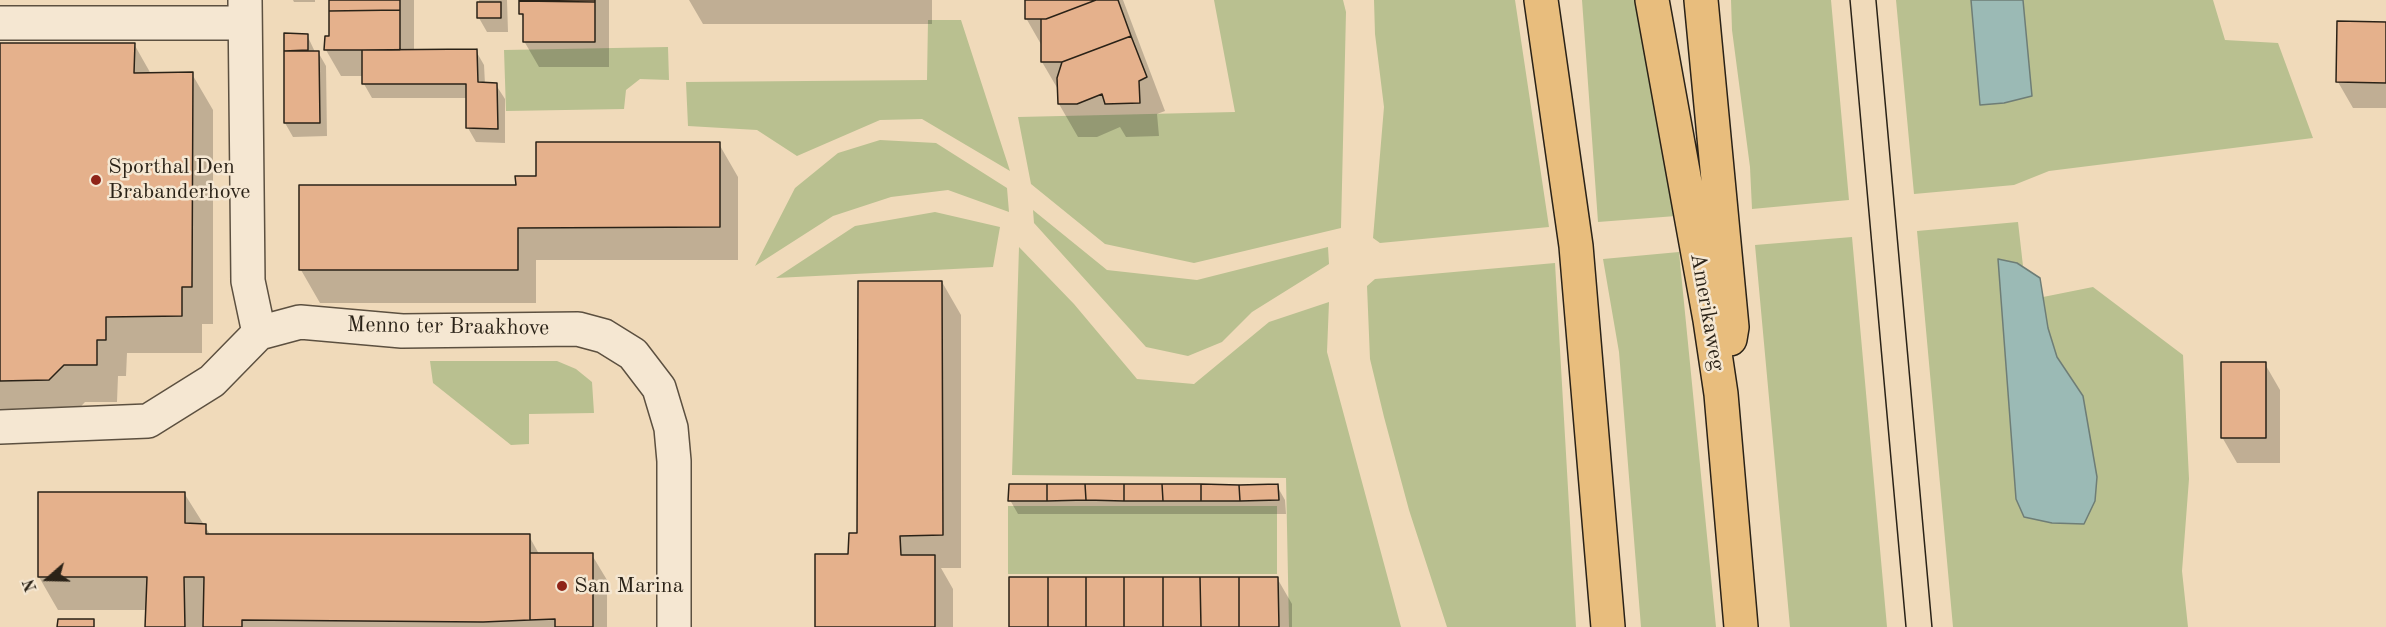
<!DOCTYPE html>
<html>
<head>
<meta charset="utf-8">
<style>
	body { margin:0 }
	#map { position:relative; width:2386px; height:627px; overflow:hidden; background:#f0daba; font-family:"Old Standard TT",serif }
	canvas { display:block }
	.north { position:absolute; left:18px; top:549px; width:60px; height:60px; -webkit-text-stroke:4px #f5e7d2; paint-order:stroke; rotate:250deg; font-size:16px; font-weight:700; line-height:24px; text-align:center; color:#2a2217 }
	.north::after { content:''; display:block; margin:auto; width:21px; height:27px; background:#2a2217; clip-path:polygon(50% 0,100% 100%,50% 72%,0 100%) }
</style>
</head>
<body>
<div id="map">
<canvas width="2386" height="627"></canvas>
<div class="north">N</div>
</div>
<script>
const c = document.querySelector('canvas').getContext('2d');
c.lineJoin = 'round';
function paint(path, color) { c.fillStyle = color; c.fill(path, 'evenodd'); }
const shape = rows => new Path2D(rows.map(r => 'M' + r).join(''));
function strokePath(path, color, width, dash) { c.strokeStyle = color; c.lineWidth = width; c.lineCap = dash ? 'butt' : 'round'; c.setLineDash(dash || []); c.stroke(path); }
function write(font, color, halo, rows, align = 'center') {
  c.font = font + ' "Old Standard TT",serif'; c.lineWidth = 5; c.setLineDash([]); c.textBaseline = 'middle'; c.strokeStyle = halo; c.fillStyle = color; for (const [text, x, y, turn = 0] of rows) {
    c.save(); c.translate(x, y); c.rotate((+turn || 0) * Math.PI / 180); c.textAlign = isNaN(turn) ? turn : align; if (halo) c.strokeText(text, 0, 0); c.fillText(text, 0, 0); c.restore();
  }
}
const green = shape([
	[1214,0,1343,0,1346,12,1341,228,1194,263,1105,244,1031,184,1018,117,1235,112],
	[1374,0,1515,0,1549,227,1380,243,1373,238,1384,107,1375,34],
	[1582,0,1643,0,1676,216,1598,222],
	[1731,0,1831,0,1849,200,1752,209,1750,167,1732,30],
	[1896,0,1971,0,1981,105,2032,96,2023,0,2213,0,2225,40,2278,43,2313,138,2049,171,2014,185,1914,194],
	[928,20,961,20,1010,171,922,119,880,120,797,156,757,130,688,126,686,82,927,80],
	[668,47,669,80,640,79,626,90,624,109,506,111,504,50],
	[880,140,936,143,1007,188,1009,212,948,190,891,197,833,216,755,266,795,188,838,153],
	[1033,210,1107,270,1197,280,1328,247,1329,264,1252,312,1222,342,1188,356,1146,347,1034,223],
	[935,212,1000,227,993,267,776,278,855,226],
	[2018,222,2023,266,2017,263,1998,259,2016,499,2024,517,2083,396,2057,357,2048,328,2043,297,2093,287,2183,355,2189,479,2182,571,2188,627,1953,627,1917,231],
	[1852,237,1887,627,1790,627,1755,245],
	[1019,247,1074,304,1137,379,1194,384,1269,322,1329,302,1327,352,1401,627,1289,627,1286,478,1012,475],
	[1679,252,1716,627,1641,627,1619,352,1603,259],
	[1555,263,1576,627,1447,627,1409,510,1384,417,1370,359,1367,286,1375,279],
	[430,361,557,361,576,369,592,382,594,413,529,414,529,444,511,445,433,383],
	[1008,506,1277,506,1277,574,1008,574]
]);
const water = shape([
	[1971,0,2023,0,2032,96,2004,103,1980,105,1971,0],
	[1998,259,2017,263,2040,278,2048,328,2057,357,2083,396,2097,477,2095,501,2084,524,2052,523,2024,517,2016,499,1998,259]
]);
const shadow = shape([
	[293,0,315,0,315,2,294,2],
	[330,0,414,0,414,51,476,51,484,65,485,84,496,85,505,99,505,143,476,142,468,128,467,98,372,98,364,84,364,76,341,76,326,50,330,38],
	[479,0,507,0,508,32,487,32,479,18],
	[520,0,609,0,609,67,539,67,524,41,524,20,521,14],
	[689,0,932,0,932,24,703,24],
	[1024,0,1123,0,1165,111,1157,114,1159,136,1126,137,1120,127,1097,137,1078,137,1059,104,1059,91,1042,62,1042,46,1026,18,1026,4],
	[2386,23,2386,108,2353,108,2338,82],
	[285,35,307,35,315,52,318,52,326,66,327,136,293,137,285,123],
	[134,44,151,74,192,74,213,110,213,324,202,324,202,353,127,353,126,376,118,376,117,402,85,402,71,417,0,413,0,45],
	[719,144,738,177,738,260,536,260,536,303,320,303,301,270,538,177],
	[942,282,961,315,961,568,941,568,953,589,953,627,816,627,859,535],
	[2265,364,2280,390,2280,463,2237,463,2222,437],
	[1277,486,1285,500,1286,514,1018,514,1010,500],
	[184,493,211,536,529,536,539,554,592,555,607,580,607,627,146,627,147,610,58,610,39,577],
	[1277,578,1292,604,1292,627,1010,627]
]);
const building = shape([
	[329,0,400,0,400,10,329,11,329,0],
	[519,0,595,0,595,2,519,1,519,0],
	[1025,0,1096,0,1046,19,1025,19,1025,0],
	[1096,0,1118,0,1131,36,1062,62,1041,62,1041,19,1046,19,1096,0],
	[519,1,595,2,595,42,523,42,523,14,519,14,519,1],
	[477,2,501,2,501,18,477,18,477,2],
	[400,10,400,50,324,50,325,36,329,36,329,11,400,10],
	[2337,21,2386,22,2386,83,2336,82,2337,21],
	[284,33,308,34,308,50,284,51,284,33],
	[1131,36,1147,77,1139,81,1140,103,1105,104,1102,94,1077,104,1058,104,1057,78,1062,62,1131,36],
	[0,43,135,43,134,73,193,72,192,287,182,287,182,316,106,317,106,340,97,340,97,365,64,365,49,380,0,381,0,43],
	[477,49,478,82,497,83,498,129,466,128,466,84,362,84,362,50,477,49],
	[284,51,319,51,320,123,284,123,284,51],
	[536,142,720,142,720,227,518,228,518,270,299,270,299,185,516,185,515,176,536,176,536,142],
	[858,281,942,281,943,535,900,536,901,555,935,555,935,627,815,627,815,554,848,554,849,533,857,533,858,281],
	[2221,362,2266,362,2266,438,2221,438,2221,362],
	[1009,484,1047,484,1047,501,1008,501,1009,484],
	[1047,484,1085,484,1086,500,1047,501,1047,484],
	[1085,484,1124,484,1124,501,1086,500,1085,484],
	[1124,484,1162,484,1163,501,1124,501,1124,484],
	[1162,484,1201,484,1201,501,1163,501,1162,484],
	[1201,484,1239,485,1240,501,1201,501,1201,484],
	[1278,484,1279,500,1240,501,1239,485,1278,484],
	[38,492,185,492,185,523,206,524,206,534,530,534,530,620,483,622,242,620,242,627,203,627,204,577,184,577,185,627,145,627,147,577,38,577,38,492],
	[530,553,593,553,593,627,555,627,555,619,530,620,530,553],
	[1009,577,1048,577,1048,627,1009,627,1009,577],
	[1048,577,1086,577,1086,627,1048,627,1048,577],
	[1086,577,1124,577,1124,627,1086,627,1086,577],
	[1124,577,1163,577,1163,627,1124,627,1124,577],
	[1163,577,1200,577,1201,627,1163,627,1163,577],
	[1200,577,1239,577,1239,627,1201,627,1200,577],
	[1239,577,1278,577,1279,627,1239,627,1239,577],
	[58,619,94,619,94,627,57,627,58,619]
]);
const minor = shape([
	[245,0,248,281,259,333],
	[0,23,245,23],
	[259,333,300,322,402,331,578,329,604,336,633,354,659,388,671,428,674,461,674,627],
	[0,427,148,421,212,381,259,333]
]);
const major = shape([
	[1541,0,1576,246,1608,627],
	[1652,0,1710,320,1721,394,1741,627],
	[1701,0,1732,327,1730,339]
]);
const tram = shape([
	[1850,0,1906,627],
	[1876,0,1932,627]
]);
const markers = [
	[96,180,6,"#8f2418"],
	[562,586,6,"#8f2418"]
];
const poiNames = [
	["Sporthal Den",108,167],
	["Brabanderhove",108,192],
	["San Marina",574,586]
];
const streetNames = [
	["Amerikaweg",1707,312,80],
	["Menno ter Braakhove",448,327,1]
];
paint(green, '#b9c090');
paint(water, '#9bbab5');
strokePath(water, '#6e7d76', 1.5);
paint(shadow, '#0003');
paint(building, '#e5b18c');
strokePath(building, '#2a2217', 1.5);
strokePath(minor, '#5c5040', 36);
strokePath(major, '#2a2217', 36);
strokePath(minor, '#f5e7d2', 33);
strokePath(major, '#e8bd7d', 33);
strokePath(tram, '#2a2217', 1.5);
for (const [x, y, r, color] of markers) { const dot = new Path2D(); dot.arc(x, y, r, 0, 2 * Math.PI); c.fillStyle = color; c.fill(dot); strokePath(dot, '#f5e7d2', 2); }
write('22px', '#2a2217', '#f5e7d2', poiNames, 'left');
write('22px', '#2a2217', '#f5e7d2', streetNames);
</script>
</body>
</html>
